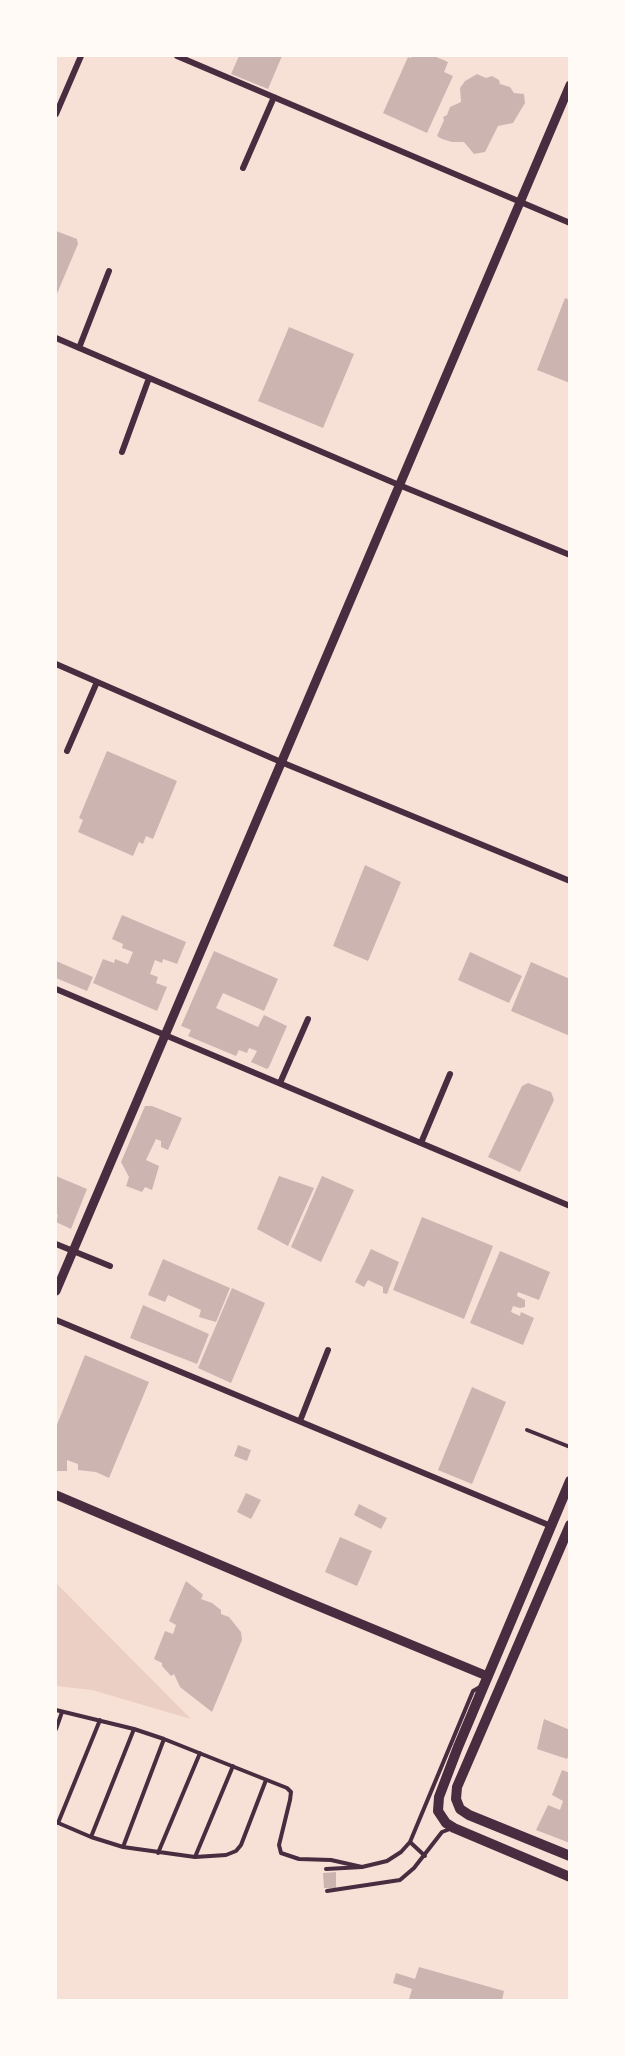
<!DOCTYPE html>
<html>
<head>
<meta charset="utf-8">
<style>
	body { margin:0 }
	#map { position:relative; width:625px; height:2056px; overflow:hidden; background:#f7e1d7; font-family:Karla,sans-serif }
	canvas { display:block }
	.frame { position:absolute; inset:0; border:57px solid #fffaf5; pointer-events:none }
</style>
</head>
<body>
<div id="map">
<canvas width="625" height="2056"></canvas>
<div class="frame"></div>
</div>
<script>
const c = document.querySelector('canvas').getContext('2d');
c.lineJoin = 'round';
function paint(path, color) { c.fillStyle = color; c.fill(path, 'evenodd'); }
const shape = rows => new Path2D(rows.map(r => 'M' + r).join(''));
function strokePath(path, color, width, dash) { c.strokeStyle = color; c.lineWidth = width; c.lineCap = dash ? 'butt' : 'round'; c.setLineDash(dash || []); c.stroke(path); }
const green = shape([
	[56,1583,191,1719,92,1690,56,1686]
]);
const building = shape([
	[239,56,282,56,268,89,231,74],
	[412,56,434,56,448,62,444,72,453,76,427,133,383,113,408,57,411,58],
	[477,74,486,78,492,76,499,80,500,84,510,87,514,93,524,94,525,103,513,123,498,126,485,152,474,154,464,142,452,142,442,139,437,136,444,120,443,117,447,115,450,107,461,102,460,88,465,81],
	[56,231,77,239,78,244,56,296],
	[565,298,570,300,570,383,537,370],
	[289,327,354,354,323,428,258,401],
	[107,751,177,781,153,839,146,836,143,844,139,842,133,856,78,832,83,820,79,818],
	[365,865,401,882,368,961,333,946],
	[122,915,186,942,177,964,163,959,162,963,155,960,150,974,158,977,156,983,167,987,157,1011,93,983,103,959,114,963,115,959,128,964,133,952,122,948,123,944,112,939],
	[214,951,278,979,264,1011,223,993,216,1008,258,1027,264,1015,287,1026,269,1067,267,1069,251,1062,257,1051,249,1048,247,1053,239,1050,236,1056,188,1036,191,1030,181,1026],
	[470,952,522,976,509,1003,458,980],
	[56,961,93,977,87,991,56,978],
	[531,962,570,979,570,1036,511,1011],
	[528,1083,551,1092,554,1100,520,1172,488,1157,522,1086],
	[145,1106,152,1106,182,1118,168,1150,161,1147,161,1141,156,1139,146,1160,159,1166,152,1190,145,1187,142,1192,126,1186,129,1177,121,1162],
	[56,1176,87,1189,71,1229,56,1222,58,1215,56,1214],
	[279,1176,314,1188,288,1246,257,1229],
	[322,1176,354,1190,321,1262,291,1247],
	[422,1217,493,1246,464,1319,393,1290],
	[371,1249,399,1262,387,1294,383,1293,383,1287,368,1280,364,1287,355,1282],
	[500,1251,550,1272,539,1300,518,1292,517,1296,525,1300,525,1307,520,1308,513,1306,511,1312,520,1316,521,1312,534,1318,523,1345,470,1323],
	[163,1259,230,1288,216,1322,199,1317,201,1310,168,1295,165,1302,148,1295],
	[232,1288,265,1303,231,1383,198,1368],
	[143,1305,209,1334,197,1364,130,1338],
	[85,1355,149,1382,109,1478,96,1472,78,1470,78,1464,67,1460,67,1471,56,1471,56,1427],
	[472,1387,506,1402,472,1484,438,1470],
	[238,1445,251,1450,247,1461,234,1456],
	[246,1493,261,1500,251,1519,237,1512],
	[359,1504,387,1518,381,1529,354,1515],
	[340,1537,372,1551,357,1586,325,1572],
	[186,1581,201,1593,203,1595,201,1599,212,1603,221,1610,221,1614,229,1617,241,1632,242,1640,212,1712,180,1687,174,1674,171,1676,162,1666,162,1663,154,1659,165,1631,173,1634,176,1625,169,1621],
	[544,1719,570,1730,570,1752,567,1759,537,1749],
	[562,1770,570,1773,570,1843,536,1830,548,1805,560,1810,563,1801,552,1795],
	[336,1872,336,1888,324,1888,323,1873],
	[419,1967,504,1991,502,2000,409,1999,412,1989,393,1983,396,1973,415,1979]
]);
const service = shape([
	[527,1430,570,1447],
	[56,1710,134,1729,164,1739,287,1788,291,1792,290,1800,279,1845,281,1853,299,1859,331,1860,362,1867],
	[56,1729,62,1712],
	[56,1822,91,1837,123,1847,195,1857,226,1855,236,1851,241,1845,266,1780],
	[58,1823,100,1720],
	[91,1837,134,1729],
	[410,1842,425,1856],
	[123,1847,164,1739],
	[158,1853,200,1753],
	[195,1857,233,1766],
	[326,1869,362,1867,387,1861,401,1852,410,1842,473,1691,480,1687],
	[327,1891,400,1880,414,1868,442,1832,450,1829]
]);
const minor = shape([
	[177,56,570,223],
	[56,114,81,56],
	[243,168,274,97],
	[56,338,399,485,570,555],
	[79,348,109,271],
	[122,452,149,378],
	[56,664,281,762,570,881],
	[67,751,97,682],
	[56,989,570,1206],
	[280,1083,308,1019],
	[421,1143,450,1074],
	[56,1244,110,1266],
	[56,1320,551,1526],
	[300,1421,328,1350]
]);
const tertiary = shape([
	[56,1291,570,85],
	[56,1495,296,1597,487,1676]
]);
const secondary = shape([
	[570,1481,458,1747,439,1797,438,1811,446,1823,454,1828,570,1877],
	[570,1525,457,1787,456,1799,460,1809,469,1815,570,1856]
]);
paint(green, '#ebcfc5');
paint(building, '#ccb4b1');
strokePath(service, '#4a2c40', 4);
strokePath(minor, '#4a2c40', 6);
strokePath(tertiary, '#4a2c40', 9);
strokePath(secondary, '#4a2c40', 10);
</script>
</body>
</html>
